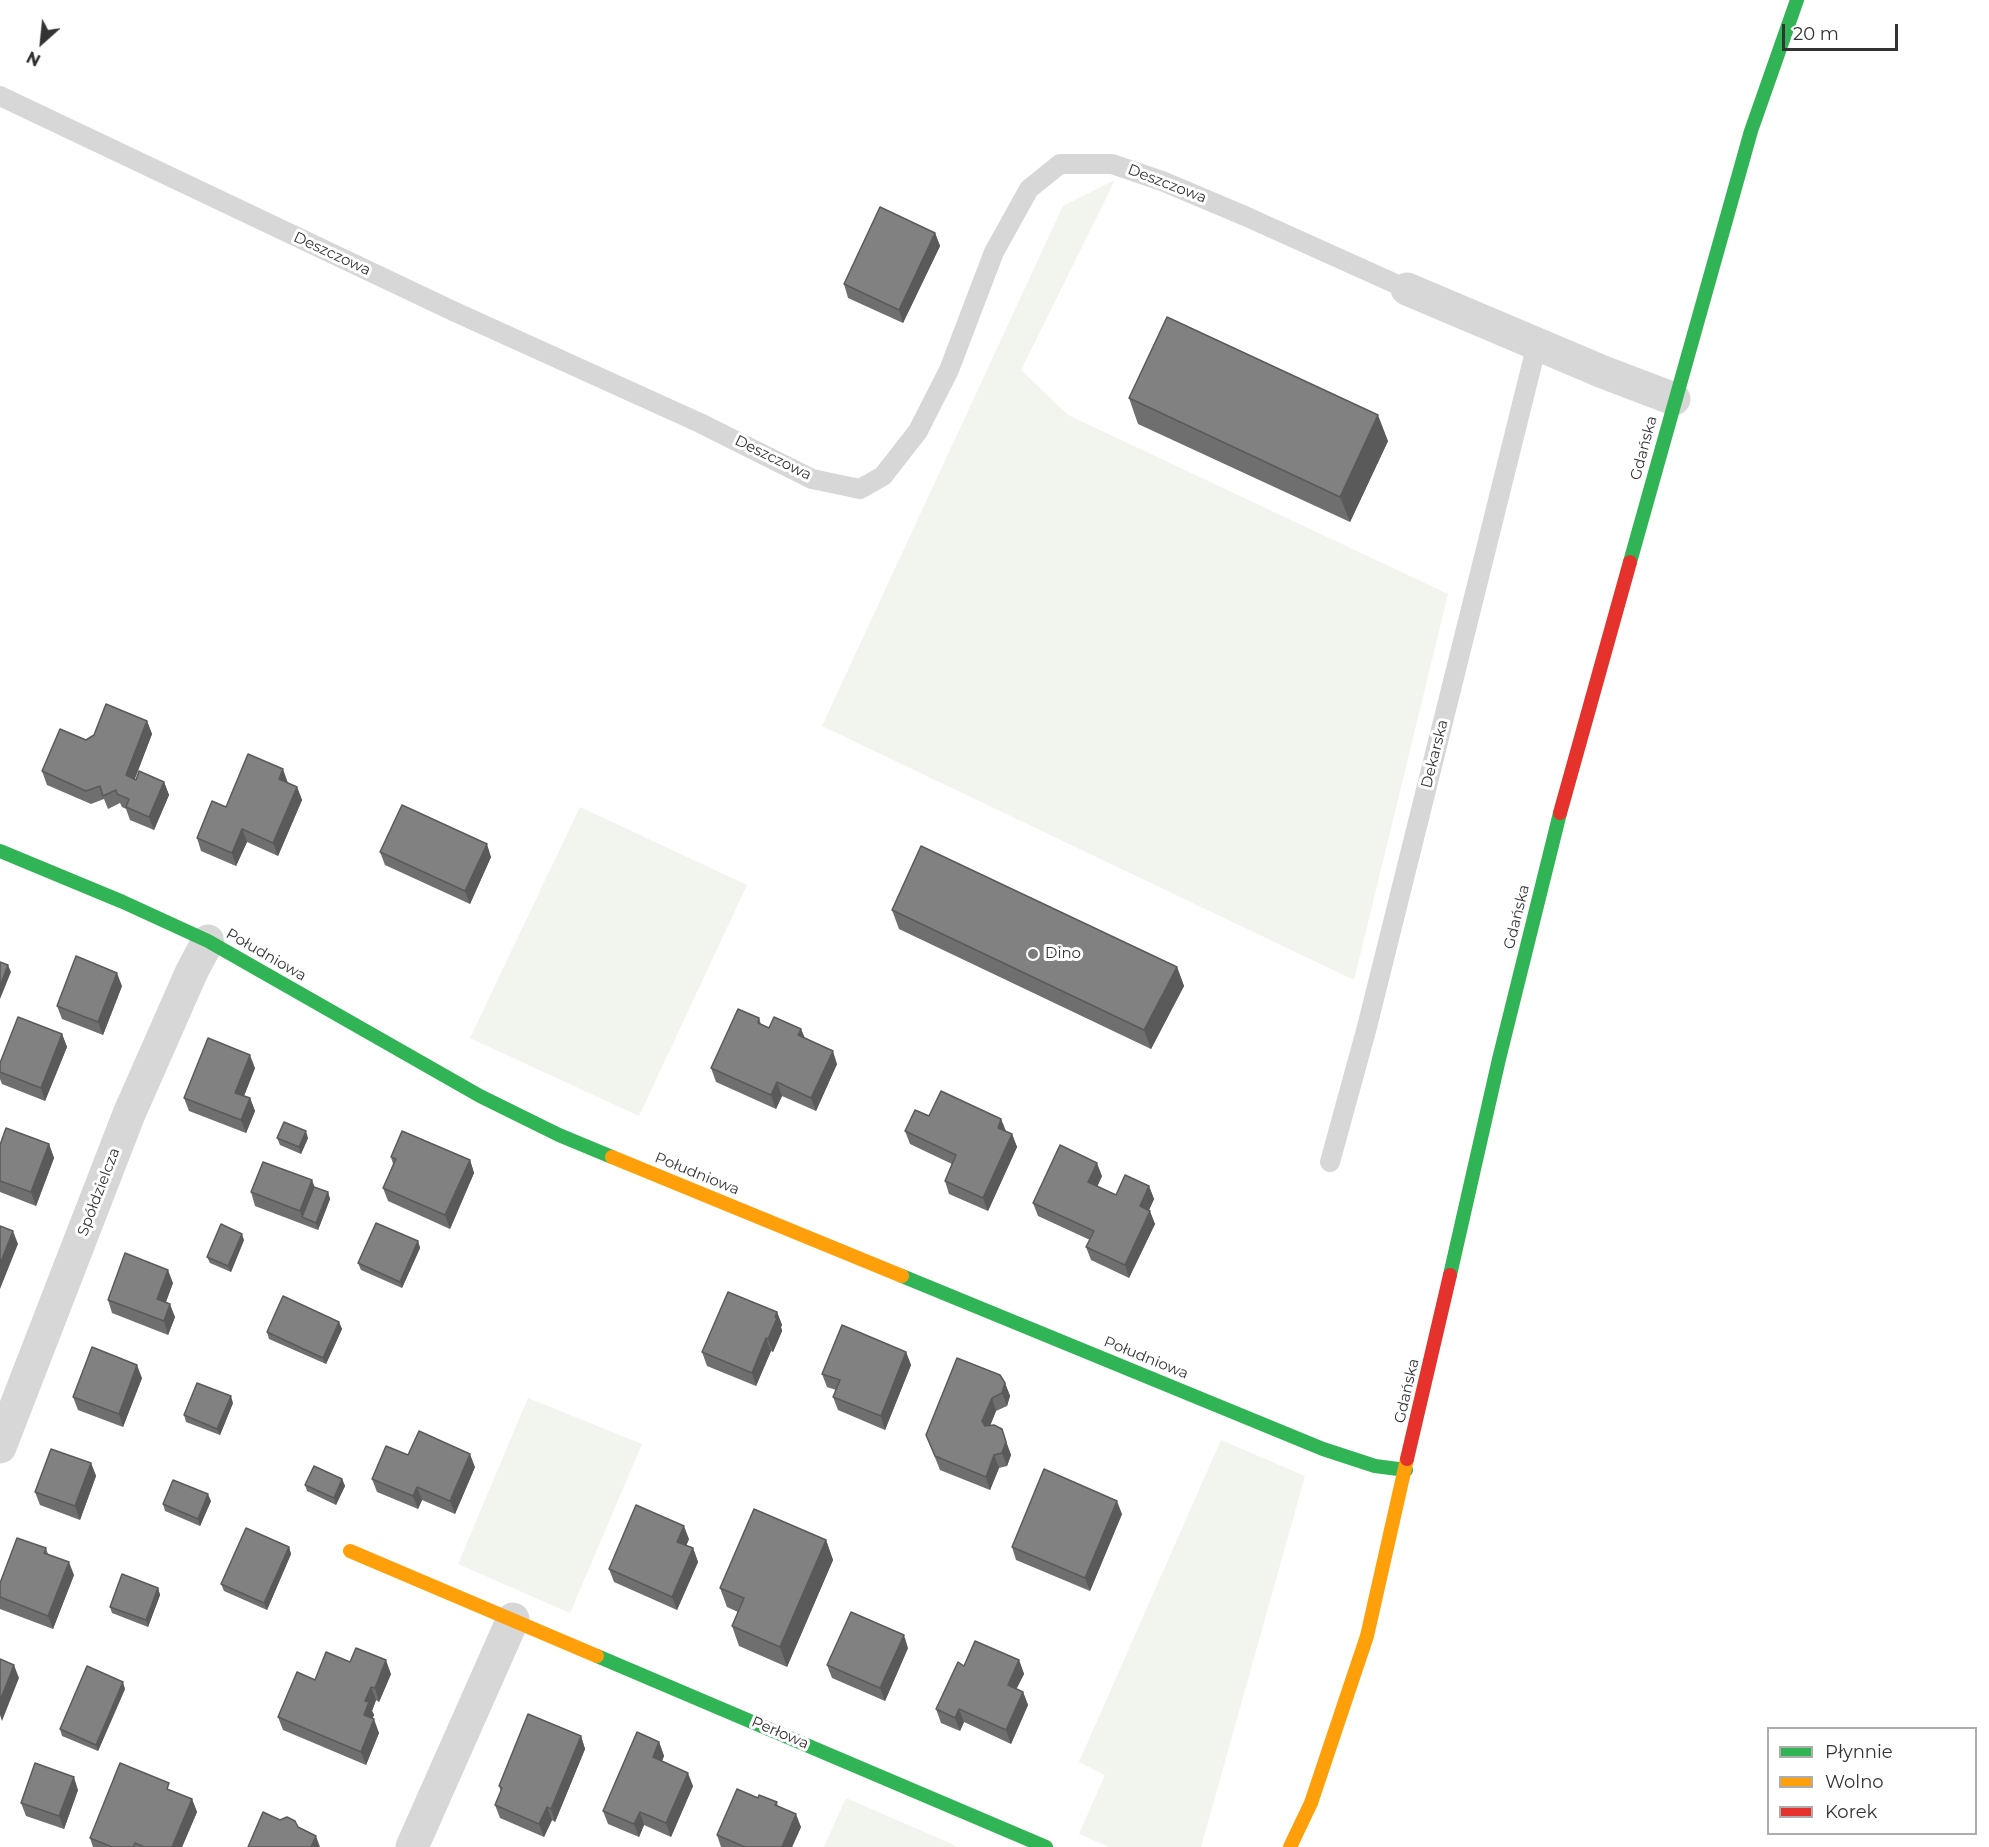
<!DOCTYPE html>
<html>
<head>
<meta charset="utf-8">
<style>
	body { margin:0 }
	#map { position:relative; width:1989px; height:1847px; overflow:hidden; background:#fff; font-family:Montserrat,sans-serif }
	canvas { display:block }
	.legend { position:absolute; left:1767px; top:1727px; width:210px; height:108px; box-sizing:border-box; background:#fff; border:2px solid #adadad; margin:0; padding:8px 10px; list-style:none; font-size:18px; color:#333 }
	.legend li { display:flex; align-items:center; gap:12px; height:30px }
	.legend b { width:30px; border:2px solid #adadad }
	.north { position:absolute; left:12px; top:12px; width:60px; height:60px; -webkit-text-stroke:4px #fff; paint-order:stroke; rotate:207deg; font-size:16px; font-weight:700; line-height:24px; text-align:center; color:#333 }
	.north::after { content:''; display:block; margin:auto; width:21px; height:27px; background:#333; clip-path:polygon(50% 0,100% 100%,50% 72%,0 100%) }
	.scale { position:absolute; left:1782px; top:24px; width:116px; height:27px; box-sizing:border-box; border:3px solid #333; border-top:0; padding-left:8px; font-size:18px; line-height:21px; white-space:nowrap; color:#333; -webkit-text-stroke:4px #fff; paint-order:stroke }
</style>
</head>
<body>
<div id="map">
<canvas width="1989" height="1847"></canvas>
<ul class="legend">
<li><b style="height:8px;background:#30b455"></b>Płynnie</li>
<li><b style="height:8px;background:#ff9f0a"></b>Wolno</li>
<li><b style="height:8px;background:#e5322d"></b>Korek</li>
</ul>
<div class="north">N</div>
<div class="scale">20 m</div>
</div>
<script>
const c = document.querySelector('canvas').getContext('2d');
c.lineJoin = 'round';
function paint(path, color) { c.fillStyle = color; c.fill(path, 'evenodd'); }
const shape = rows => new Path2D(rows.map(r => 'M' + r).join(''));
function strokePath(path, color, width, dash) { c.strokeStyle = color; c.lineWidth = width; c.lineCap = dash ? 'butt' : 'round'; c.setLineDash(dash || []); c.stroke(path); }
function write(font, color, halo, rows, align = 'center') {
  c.font = font + ' Montserrat,sans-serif'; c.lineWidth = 6; c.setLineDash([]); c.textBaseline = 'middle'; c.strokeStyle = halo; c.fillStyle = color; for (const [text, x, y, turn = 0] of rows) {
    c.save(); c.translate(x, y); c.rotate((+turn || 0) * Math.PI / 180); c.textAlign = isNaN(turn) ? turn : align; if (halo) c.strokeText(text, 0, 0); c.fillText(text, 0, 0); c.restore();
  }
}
const green = shape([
	[1115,180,1021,370,1068,415,1448,594,1354,980,822,726,1063,206],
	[580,807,747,885,639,1116,470,1038],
	[528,1398,642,1444,570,1613,458,1564],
	[1221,1440,1305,1476,1201,1847,1109,1847,1079,1834,1105,1775,1079,1762],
	[846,1798,952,1844,957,1847,824,1847]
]);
const lane = shape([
	[0,96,453,311,700,423,812,479,860,489,883,476,918,431,949,370,994,252,1029,189,1060,164,1112,164,1162,181,1245,216,1407,289],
	[1330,1162,1367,1027,1537,344]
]);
const street = shape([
	[1407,289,1603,372,1674,399],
	[0,1447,129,1114,192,971,208,941],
	[412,1847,513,1619]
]);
const fast = shape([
	[1630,562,1751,131,1797,0],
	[0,851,123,902,208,941,480,1096,559,1135,612,1157],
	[1450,1275,1499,1059,1560,813],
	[902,1276,1323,1449,1375,1466,1406,1470],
	[597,1656,1046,1847]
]);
const slow = shape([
	[612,1157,902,1276],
	[350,1551,597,1656],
	[1290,1847,1311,1803,1367,1636,1407,1459]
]);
const jam = shape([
	[1560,813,1630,562],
	[1407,1459,1450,1275]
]);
const wall = shape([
	[935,233,940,246,903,323,848,298,844,284],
	[1129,398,1388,441,1350,522,1138,424],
	[147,721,152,734,135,779,164,782,169,795,154,830,130,820,126,809,122,807,120,803,108,809,104,799,91,804,47,785,42,771,86,740],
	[288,783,297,787,302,800,278,856,247,842,236,866,201,851,197,838,226,807],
	[380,852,491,857,470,904,385,865],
	[892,910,1177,967,1184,986,1151,1049,899,929],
	[122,986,103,1035,62,1019,57,1006],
	[759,1018,761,1024,769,1028,801,1029,805,1038,837,1064,816,1111,782,1096,776,1109,716,1082,711,1068],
	[62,1034,67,1047,45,1101,2,1084,0,1079,0,1063],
	[255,1068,244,1096,250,1098,255,1111,246,1133,189,1111,184,1098],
	[929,1116,1001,1119,1006,1131,1012,1134,1017,1147,988,1211,949,1194,945,1181,952,1164,910,1144,905,1131],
	[277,1138,308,1138,301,1154,280,1145],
	[49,1144,54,1158,36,1206,0,1192,0,1145],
	[391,1157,470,1160,474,1173,450,1229,388,1201,383,1188,393,1164],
	[1102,1176,1097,1187,1116,1195,1149,1186,1154,1199,1149,1210,1155,1224,1129,1278,1091,1260,1086,1247,1090,1240,1038,1216,1033,1203],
	[312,1180,314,1187,328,1192,330,1199,318,1230,255,1206,251,1192],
	[244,1240,231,1272,210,1263,207,1257],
	[418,1241,420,1248,402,1288,361,1270,358,1263],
	[173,1283,166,1302,175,1317,168,1335,112,1313,108,1300],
	[777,1312,782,1325,781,1327,782,1331,773,1352,771,1351,756,1386,707,1366,702,1352],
	[339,1322,342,1329,326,1364,269,1339,267,1332],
	[906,1352,911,1365,885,1430,838,1410,833,1397,836,1390,827,1387,822,1374],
	[142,1378,123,1427,78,1410,73,1397],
	[1005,1383,1010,1396,1007,1406,996,1411,990,1425,1002,1429,1011,1455,1007,1466,999,1468,990,1490,940,1470,926,1435],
	[233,1403,220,1435,186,1422,184,1415],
	[408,1455,475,1467,455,1514,422,1500,418,1509,377,1492,372,1479],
	[91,1463,96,1476,80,1520,40,1505,35,1492],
	[342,1479,345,1486,336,1505,307,1491,305,1485],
	[211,1501,200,1526,165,1511,163,1504],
	[1122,1514,1090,1591,1016,1560,1012,1547],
	[689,1539,686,1546,693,1548,698,1562,677,1610,614,1582,609,1569],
	[826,1540,833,1560,787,1667,739,1646,732,1626,738,1612,727,1607,720,1588],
	[289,1547,291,1554,267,1610,224,1591,221,1584],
	[46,1548,48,1554,74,1575,53,1629,0,1609,0,1583],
	[158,1588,160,1595,148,1627,112,1613,110,1607],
	[908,1648,885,1701,832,1678,827,1665],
	[1019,1660,1024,1674,1016,1689,1023,1692,1028,1705,1011,1744,964,1722,960,1731,941,1723,936,1709,964,1666],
	[350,1662,391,1674,379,1702,376,1700,372,1711,374,1715,372,1719,379,1733,366,1765,283,1730,278,1717,315,1680],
	[125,1689,98,1751,62,1736,60,1729],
	[581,1736,585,1749,555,1822,552,1820,544,1837,500,1818,495,1805,501,1791,499,1786],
	[659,1742,664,1756,662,1761,693,1786,671,1837,644,1825,639,1837,608,1824,603,1811],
	[78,1790,64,1829,26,1816,21,1803],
	[172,1791,192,1799,197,1812,182,1847,93,1847,90,1838],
	[758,1798,777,1802,778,1807,801,1827,792,1847,721,1847,717,1835]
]);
const shadedWall = shape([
	[935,233,940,246,903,323,899,310],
	[1378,415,1388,441,1350,522,1340,497],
	[147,721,152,734,131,788,126,775],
	[283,769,288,783,279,779],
	[164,782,169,795,154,830,149,817],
	[297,787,302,800,278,856,273,843],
	[242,829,247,842,236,866,232,853],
	[487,844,491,857,470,904,465,891],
	[8,965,11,972,0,999,0,986],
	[1177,967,1184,986,1151,1049,1144,1030],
	[117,973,122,986,103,1035,98,1022],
	[801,1029,806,1042,798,1035],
	[62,1034,67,1047,45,1101,41,1088],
	[833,1051,837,1064,816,1111,811,1098],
	[250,1055,255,1068,240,1106,235,1093],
	[777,1082,782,1096,776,1109,771,1095],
	[250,1098,255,1111,246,1133,241,1120],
	[1001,1119,1006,1132,998,1128],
	[306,1131,308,1138,301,1154,299,1147],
	[1012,1134,1017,1147,988,1211,983,1198],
	[49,1144,54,1158,36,1206,31,1192],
	[470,1160,474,1173,450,1229,445,1215],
	[1097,1163,1102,1176,1093,1196,1088,1182],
	[312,1180,317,1193,302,1217,300,1211],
	[1149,1186,1154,1199,1145,1219,1140,1206],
	[328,1192,330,1199,318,1230,316,1223],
	[1150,1211,1155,1224,1129,1278,1125,1265],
	[13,1231,18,1244,0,1289,0,1264],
	[242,1234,244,1240,231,1272,228,1266],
	[418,1241,420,1248,402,1288,400,1282],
	[168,1270,173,1283,162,1312,157,1299],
	[170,1304,175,1317,168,1335,164,1321],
	[777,1312,782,1325,781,1327,782,1331,773,1352,768,1339],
	[339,1322,342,1329,326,1364,323,1358],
	[766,1338,771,1351,756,1386,752,1373],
	[906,1352,911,1365,885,1430,881,1416],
	[137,1365,142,1378,123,1427,119,1414],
	[1005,1383,1010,1396,1007,1406,1002,1393],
	[231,1396,233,1403,220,1435,217,1429],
	[992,1398,996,1411,987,1434,982,1421],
	[1006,1442,1011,1455,1007,1466,1002,1453],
	[470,1454,475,1467,455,1514,450,1501],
	[994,1455,999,1468,990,1490,986,1477],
	[91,1463,96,1476,80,1520,75,1506],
	[342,1479,345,1486,336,1505,334,1498],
	[417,1487,422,1500,418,1509,413,1496],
	[208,1494,211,1501,200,1526,198,1519],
	[1117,1501,1122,1514,1090,1591,1085,1578],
	[684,1526,689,1539,682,1555,677,1542],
	[826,1540,833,1560,787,1667,780,1647],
	[289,1547,291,1554,267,1610,264,1603],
	[693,1548,698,1562,677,1610,672,1597],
	[69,1562,74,1575,53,1629,48,1616],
	[158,1588,160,1595,148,1627,146,1620],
	[904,1635,908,1648,885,1701,880,1688],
	[386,1660,391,1674,379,1702,375,1688],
	[1019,1660,1024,1674,1012,1698,1008,1685],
	[14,1665,19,1678,2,1721,0,1715,0,1701],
	[123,1682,125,1689,98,1751,96,1745],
	[371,1687,376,1700,372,1711,374,1715,368,1728,364,1715,365,1701],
	[1023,1692,1028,1705,1011,1744,1006,1730],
	[959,1709,964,1722,960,1731,955,1718],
	[374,1719,379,1733,366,1765,361,1752],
	[581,1736,585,1749,555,1822,551,1809],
	[659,1742,664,1756,658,1770,653,1757],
	[688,1773,693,1786,671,1837,666,1823],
	[74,1777,78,1790,64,1829,59,1816],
	[192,1799,197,1812,182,1847,172,1847],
	[547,1807,552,1820,544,1837,539,1824],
	[640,1812,644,1825,639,1837,634,1824],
	[796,1814,801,1827,792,1847,782,1847],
	[316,1836,320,1847,311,1847]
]);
const building = shape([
	[880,207,935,233,899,310,844,284,880,207],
	[1167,317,1378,415,1340,497,1129,398,1167,317],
	[106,704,147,721,126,775,136,780,139,771,164,782,149,817,126,807,129,799,117,794,116,790,103,796,100,786,86,791,42,771,60,729,86,740,94,735,106,704],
	[248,754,283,769,279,779,297,787,273,843,242,829,232,853,197,838,212,801,226,807,248,754],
	[402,805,487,844,465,891,380,852,402,805],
	[921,846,1177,967,1144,1030,892,910,921,846],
	[76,956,117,973,98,1022,57,1006,76,956],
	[0,962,8,965,0,986,0,962],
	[738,1009,759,1018,758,1023,769,1028,774,1017,801,1029,798,1035,833,1051,811,1098,777,1082,771,1095,711,1068,738,1009],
	[18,1017,62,1034,41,1088,0,1072,0,1063,18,1017],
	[208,1038,250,1055,235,1093,250,1098,241,1120,184,1098,208,1038],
	[941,1091,1001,1119,998,1128,1012,1134,983,1198,945,1181,956,1155,905,1131,915,1110,929,1116,941,1091],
	[284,1122,306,1131,299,1147,277,1138,284,1122],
	[6,1128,49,1144,31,1192,0,1181,0,1145,6,1128],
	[402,1131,470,1160,445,1215,383,1188,396,1159,391,1157,402,1131],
	[1060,1145,1097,1163,1088,1182,1116,1195,1125,1175,1149,1186,1140,1206,1150,1211,1125,1265,1086,1247,1094,1231,1033,1203,1060,1145],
	[263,1162,312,1180,300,1211,251,1192,263,1162],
	[314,1187,328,1192,316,1223,302,1217,314,1187],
	[376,1223,418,1241,400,1282,358,1263,376,1223],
	[221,1224,242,1234,228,1266,207,1257,221,1224],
	[0,1226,13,1231,0,1264,0,1226],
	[125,1253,168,1270,157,1299,170,1304,164,1321,108,1300,125,1253],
	[728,1292,777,1312,775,1317,777,1318,768,1339,766,1338,752,1373,702,1352,728,1292],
	[283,1296,339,1322,323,1358,267,1332,283,1296],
	[842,1325,906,1352,881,1416,833,1397,840,1380,822,1374,842,1325],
	[92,1347,137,1365,119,1414,73,1397,92,1347],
	[957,1358,1000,1375,1005,1383,1002,1393,992,1398,982,1421,985,1426,994,1425,1002,1429,1006,1442,1002,1453,994,1455,986,1477,935,1456,926,1435,957,1358],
	[197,1383,231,1396,217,1429,184,1415,197,1383],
	[419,1431,470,1454,450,1501,417,1487,413,1496,372,1479,386,1446,408,1455,419,1431],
	[51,1449,91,1463,75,1506,35,1492,51,1449],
	[314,1466,342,1479,334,1498,305,1485,314,1466],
	[1044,1469,1117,1501,1085,1578,1012,1547,1044,1469],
	[173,1480,208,1494,198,1519,163,1504,173,1480],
	[636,1505,684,1526,677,1542,693,1548,672,1597,609,1569,636,1505],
	[754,1509,826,1540,780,1647,732,1626,744,1598,720,1588,754,1509],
	[246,1528,289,1547,264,1603,221,1584,246,1528],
	[17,1538,46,1548,44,1553,69,1562,48,1616,0,1597,0,1583,17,1538],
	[122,1574,158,1588,146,1620,110,1607,122,1574],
	[851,1612,904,1635,880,1688,827,1665,851,1612],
	[975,1641,1019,1660,1008,1685,1023,1692,1006,1730,959,1709,955,1718,936,1709,958,1662,964,1666,975,1641],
	[356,1648,386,1660,375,1688,371,1687,365,1701,369,1702,364,1715,374,1719,361,1752,278,1717,297,1672,315,1680,326,1652,350,1662,356,1648],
	[0,1659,14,1665,0,1701,0,1659],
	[87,1666,123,1682,96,1745,60,1729,87,1666],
	[528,1714,581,1736,551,1809,547,1807,539,1824,495,1805,502,1788,499,1786,528,1714],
	[637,1732,659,1742,653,1757,688,1773,666,1823,640,1812,634,1824,603,1811,637,1732],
	[35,1763,74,1777,59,1816,21,1803,35,1763],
	[120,1763,169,1783,167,1789,192,1799,172,1847,144,1847,135,1843,133,1847,112,1847,90,1838,120,1763],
	[737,1789,758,1798,759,1795,777,1802,775,1805,796,1814,782,1847,745,1847,717,1835,737,1789],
	[263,1812,280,1820,287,1817,295,1821,298,1827,316,1836,311,1847,248,1847,263,1812]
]);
const markers = [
	[1033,954,6,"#7a7a7a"]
];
const streetNames = [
	["Deszczowa",1167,184,21],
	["Deszczowa",332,254,25],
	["Gdańska",1644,448,-75],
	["Deszczowa",773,458,26],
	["Dekarska",1435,754,-76],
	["Gdańska",1517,917,-76],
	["Południowa",266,955,30],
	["Południowa",697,1174,22],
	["Spółdzielcza",99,1192,-69],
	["Południowa",1146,1358,22],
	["Gdańska",1407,1391,-77],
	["Perłowa",780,1733,23]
];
const poiNames = [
	["Dino",1045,954]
];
paint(green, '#f1f5ed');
strokePath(lane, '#d7d7d7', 20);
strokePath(street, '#d7d7d7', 33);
strokePath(fast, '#30b455', 14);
strokePath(slow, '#ff9f0a', 14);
strokePath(jam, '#e5322d', 14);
paint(wall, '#6f6f6f');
paint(shadedWall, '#5a5a5a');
paint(building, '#818181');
strokePath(building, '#5a5a5a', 1.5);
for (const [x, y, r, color] of markers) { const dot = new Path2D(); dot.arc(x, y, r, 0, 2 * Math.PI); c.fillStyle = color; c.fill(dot); strokePath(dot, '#fff', 2); }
write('15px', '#333', '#fff', streetNames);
write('15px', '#333', '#fff', poiNames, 'left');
</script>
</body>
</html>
